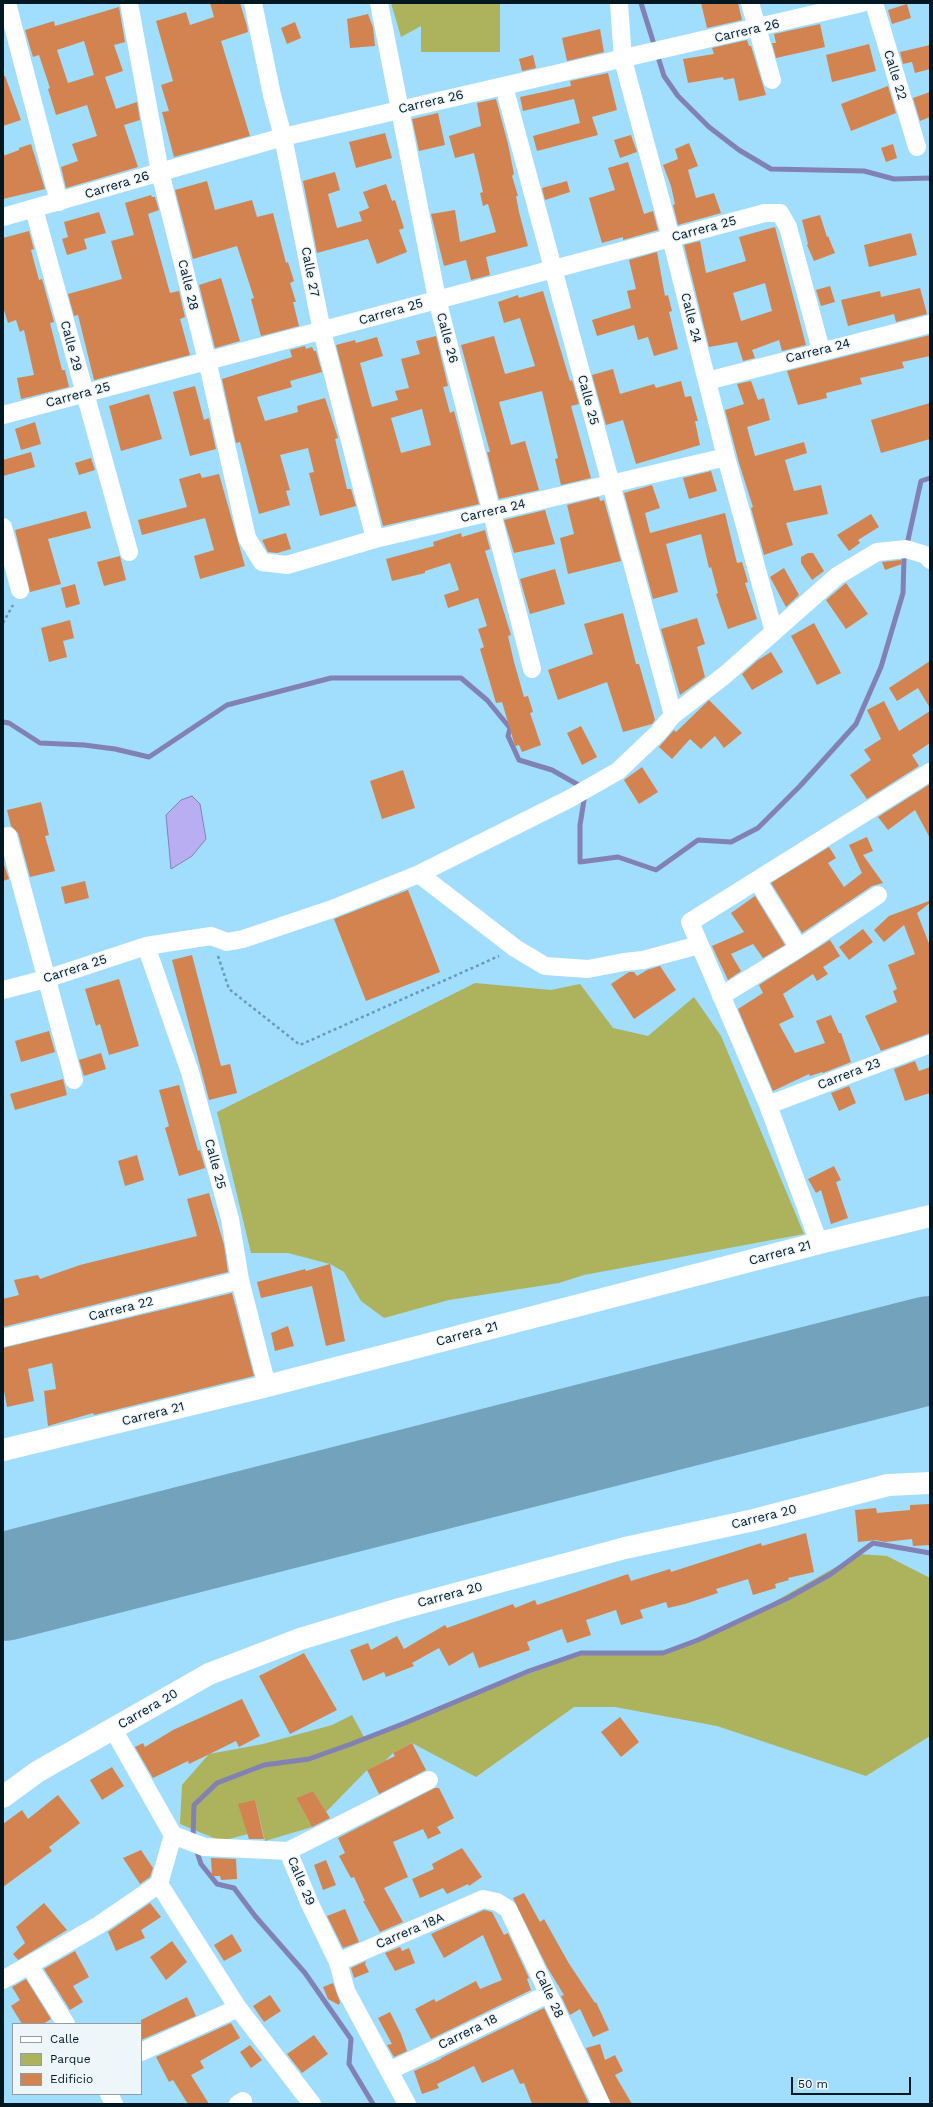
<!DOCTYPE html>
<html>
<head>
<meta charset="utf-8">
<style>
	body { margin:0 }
	#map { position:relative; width:933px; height:2107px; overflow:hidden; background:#a1ddfd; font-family:"Work Sans",sans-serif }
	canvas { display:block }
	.frame { position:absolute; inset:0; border:4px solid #011823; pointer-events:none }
	.legend { position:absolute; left:12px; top:2023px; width:130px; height:72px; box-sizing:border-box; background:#eff6fa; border:1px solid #909da4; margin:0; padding:5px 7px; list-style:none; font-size:12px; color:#011823 }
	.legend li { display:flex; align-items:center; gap:8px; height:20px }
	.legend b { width:20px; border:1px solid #909da4 }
	.scale { position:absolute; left:791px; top:2077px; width:120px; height:18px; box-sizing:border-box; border:2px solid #011823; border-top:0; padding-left:5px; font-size:12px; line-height:14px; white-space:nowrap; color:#011823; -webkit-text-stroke:3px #eff6fa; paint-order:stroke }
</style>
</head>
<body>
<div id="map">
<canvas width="933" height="2107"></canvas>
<div class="frame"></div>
<ul class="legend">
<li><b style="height:5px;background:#fff"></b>Calle</li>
<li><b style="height:11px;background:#adb25d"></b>Parque</li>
<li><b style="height:11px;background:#d3834f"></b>Edificio</li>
</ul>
<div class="scale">50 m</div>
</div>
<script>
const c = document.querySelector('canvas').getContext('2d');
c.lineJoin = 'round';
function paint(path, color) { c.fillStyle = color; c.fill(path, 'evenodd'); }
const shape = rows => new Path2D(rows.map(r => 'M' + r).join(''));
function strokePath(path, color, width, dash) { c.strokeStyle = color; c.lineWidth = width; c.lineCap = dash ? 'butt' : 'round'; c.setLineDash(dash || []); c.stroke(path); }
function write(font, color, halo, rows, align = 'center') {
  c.font = font + ' "Work Sans",sans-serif'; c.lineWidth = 3; c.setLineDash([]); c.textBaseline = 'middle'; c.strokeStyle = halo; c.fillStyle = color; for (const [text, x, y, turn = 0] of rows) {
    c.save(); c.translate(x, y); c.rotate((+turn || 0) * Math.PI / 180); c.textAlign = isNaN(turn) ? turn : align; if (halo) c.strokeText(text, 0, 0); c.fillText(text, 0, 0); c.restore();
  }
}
const green = shape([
	[391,3,500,3,500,52,421,52,421,26,401,37],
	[475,983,551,990,580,984,613,1028,648,1036,694,997,721,1036,804,1234,584,1275,559,1283,449,1300,384,1318,361,1301,344,1272,330,1264,288,1253,251,1253,217,1112],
	[859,1554,887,1556,930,1578,930,1736,866,1776,717,1726,615,1707,574,1707,476,1777,412,1743,393,1753,385,1761,367,1770,326,1812,313,1791,296,1798,312,1827,265,1841,255,1800,248,1834,221,1841,180,1824,182,1785,209,1754,263,1744,332,1725,352,1715,365,1739,581,1653,627,1653,672,1650,742,1620]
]);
const water = shape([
	[192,796,200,804,206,839,192,856,171,869,166,815,181,800,192,796]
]);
const stream = shape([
	[641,3,664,76,678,96,709,127,739,150,771,169,864,171,894,179,930,178],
	[3,722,9,723,40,743,84,745,115,749,149,757,227,705,331,678,461,678,487,700,510,728,508,736,519,760,552,770,582,787],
	[585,794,580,825,580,862,618,857,656,870,698,840,731,842,758,828,800,786,856,724,881,667,903,593,904,558,921,481,930,478],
	[193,1839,194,1805,217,1783,264,1765,309,1759,351,1744,405,1723,529,1671,581,1653,663,1653,698,1640,788,1598,831,1574,873,1543,930,1553],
	[196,1849,201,1864,217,1884,234,1888,255,1916,305,1973,351,2039,349,2064,373,2104]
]);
const runway = shape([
	[3,1587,930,1350]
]);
const building = shape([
	[210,3,240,3,247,26,248,32,221,41,250,136,174,157,162,112,169,111,161,85,173,81,156,21,186,12,190,25,214,17],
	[701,3,738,3,742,20,707,28],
	[907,4,911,18,892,24,888,10],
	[119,7,125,42,114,45,123,71,105,77,116,109,137,102,140,120,124,125,138,167,66,188,61,167,78,161,72,144,97,136,87,105,56,115,48,89,50,88,39,55,33,57,25,30,54,21,55,26],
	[84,41,94,75,68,83,57,50],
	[368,14,373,27,375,46,350,48,347,19],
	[295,22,301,38,287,44,281,28],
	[820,24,825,47,776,58,772,43,776,43,774,34],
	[600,29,604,52,567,61,562,38],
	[747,40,749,46,751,46,766,95,739,101,734,78,724,80,723,77,688,83,683,59,714,54,712,48],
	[869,44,876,71,832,82,826,55],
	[930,45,930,69,915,73,912,62,903,64,900,52],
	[533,55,536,68,522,71,519,59],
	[608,73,617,110,592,117,598,135,537,151,533,136,580,123,574,99,523,111,520,97,571,86,570,81],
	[3,76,5,76,21,120,3,126],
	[888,86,896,113,851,131,841,104],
	[930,92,930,117,920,121,913,98],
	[496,99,508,144,514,174,512,176,518,196,516,196,519,212,528,246,486,257,490,275,471,280,466,260,444,266,431,214,455,210,460,242,496,232,488,204,483,206,480,193,483,192,474,153,455,158,449,136,481,126,477,103],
	[438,113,445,145,419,151,412,119],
	[385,133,392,158,356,168,349,142],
	[631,135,637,152,620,158,614,140],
	[689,143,698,166,688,170,696,198,714,193,721,213,678,225,673,205,675,204,671,186,663,165,678,159,675,149],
	[31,144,45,189,3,199,3,156,19,150,19,148],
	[893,144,897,158,886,162,881,148],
	[628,162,644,214,653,211,658,230,623,240,623,237,602,243,589,198,615,190,608,168],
	[335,172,340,190,328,194,337,228,362,221,359,212,369,208,363,192,386,184,392,201,395,200,404,228,399,230,407,252,377,264,368,239,317,253,303,181],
	[207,181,215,210,252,200,257,217,273,213,286,263,288,262,294,281,290,283,296,302,293,302,299,326,261,336,251,299,254,298,237,246,193,259,175,190],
	[567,181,570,192,545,200,542,188],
	[151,195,152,197,155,197,159,210,148,214,170,293,179,291,185,317,180,319,190,355,94,380,78,315,74,316,68,294,122,279,111,241,134,235,125,203],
	[99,212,106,233,84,239,87,249,67,255,62,239,68,237,64,222],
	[820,215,827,237,828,236,835,253,814,261,807,245,808,244,802,220],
	[775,227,806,345,782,351,779,340,752,350,755,358,743,361,737,342,709,347,684,245,700,241,706,273,746,261,739,237],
	[765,283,772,311,741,321,733,293],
	[29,231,34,249,31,250,39,280,42,279,54,322,50,323,62,370,65,370,69,387,21,399,17,378,34,375,24,330,20,332,16,320,8,323,3,307,3,238],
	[911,233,917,255,869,267,864,245],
	[657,252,665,296,668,295,672,311,669,312,678,349,654,356,648,337,638,340,634,325,597,336,592,320,631,308,627,291,636,289,629,260],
	[221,278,240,341,215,348,199,285],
	[830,286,835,302,821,306,816,290],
	[920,288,927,314,896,322,894,314,848,326,841,300,880,291,881,297],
	[543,291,570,381,572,380,579,404,571,406,591,478,561,485,555,459,558,458,542,391,499,402,511,445,525,441,539,490,499,499,487,452,490,452,461,345,494,336,505,374,535,366,520,318,504,323,498,302,518,295,519,298],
	[930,335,930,356,902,362,904,368,860,378,862,384,826,393,827,398,798,405,787,371],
	[436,336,448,386,443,387,450,413,454,411,479,504,383,526,336,345,355,340,356,343,377,337,383,356,360,363,372,407,398,400,395,391,409,388,401,359,420,354,416,341],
	[422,409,431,445,401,453,391,418],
	[305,346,306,349,312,347,314,351,316,351,322,372,290,381,292,387,257,397,265,421,298,412,297,406,325,398,338,438,335,439,347,489,351,489,356,506,320,516,309,473,314,472,308,448,280,455,290,490,286,491,290,505,259,514,240,442,236,443,222,379,292,357,290,350],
	[613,369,620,394,654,384,656,388,681,381,685,397,691,396,698,421,695,421,700,445,636,464,623,420,606,425,592,375],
	[751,381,758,400,764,398,770,420,747,427,755,456,804,442,807,453,785,460,794,491,821,485,828,514,786,523,793,545,764,555,751,508,753,507,739,463,725,410,744,404,737,384],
	[195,386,204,420,209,418,216,449,190,456,173,392],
	[149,394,162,439,121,451,109,406],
	[930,403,930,439,881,453,871,420],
	[35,422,41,444,21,450,15,429],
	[31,452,35,467,3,476,3,460],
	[91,458,95,470,79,475,75,463],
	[711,471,717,491,689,499,683,478],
	[200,473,202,478,219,474,245,566,200,579,194,556,214,550,205,518,142,535,138,520,187,507,179,479],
	[652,485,660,508,645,513,650,533,725,513,737,563,742,562,748,582,745,583,757,619,728,629,716,594,718,593,711,567,709,568,701,534,666,544,678,592,653,599,624,493],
	[599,497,600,501,604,500,621,561,568,574,560,538,574,534,567,505],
	[545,510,555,544,514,553,504,520],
	[86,511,91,528,48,539,61,584,30,592,15,530],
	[871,514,879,527,858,540,860,543,849,551,837,535],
	[485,530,490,549,485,551,511,635,508,636,514,662,524,697,528,696,533,712,530,713,541,745,522,752,519,745,515,746,502,702,496,703,480,649,484,647,478,629,487,626,478,598,448,608,444,595,459,590,450,563,425,571,425,573,392,581,386,559,434,546,433,542,461,533,462,537],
	[286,533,291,549,277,553,268,552,262,540],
	[808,553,813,553,824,571,812,580,801,563,801,557],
	[120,556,126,580,104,586,97,562],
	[901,560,902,564,885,570,882,562],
	[784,568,799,595,786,607,770,577],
	[555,569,565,604,530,614,520,579],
	[846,583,868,614,846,629,826,600],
	[75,584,80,604,66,608,61,588],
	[623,613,636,664,639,664,655,720,652,724,623,732,607,682,558,700,548,670,593,654,584,624],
	[697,618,705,644,697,647,705,677,680,695,661,629],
	[70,620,74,638,63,641,67,657,49,662,41,628],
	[814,623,841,673,817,685,791,636],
	[771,652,783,672,752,690,742,674,758,660],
	[930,661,930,708,918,688,897,701,889,688],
	[709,700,742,733,724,748,715,736,701,749,690,739,672,759,659,747,674,730,676,732],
	[884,701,899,731,930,711,930,743,912,755,919,766,867,799,850,775,871,760,864,750,881,739,867,710],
	[581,726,597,757,582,765,567,733],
	[642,767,658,792,639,804,624,780],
	[403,770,415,808,382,819,370,781],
	[930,784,930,838,915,810,888,830,878,817],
	[41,802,49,835,45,836,55,871,30,877,18,833,11,826,7,810],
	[867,837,873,851,863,855,883,883,872,886,802,933,771,883,829,847,836,858,828,863,844,887,862,873,849,845],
	[3,862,9,879,3,881],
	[85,881,89,898,65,904,61,887],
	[408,890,440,972,366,1001,334,919],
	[755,896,785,945,763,958,753,944,731,954,741,971,728,980,712,946,744,932,731,913],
	[929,901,930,903,917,913,930,946,930,1033,881,1051,865,1016,897,1002,893,991,897,989,888,965,915,954,904,925,884,942,874,930,889,916],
	[863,929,873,942,849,960,839,947],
	[830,940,840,956,823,967,828,974,817,981,813,974,783,994,794,1017,779,1024,795,1053,825,1043,816,1021,831,1015,839,1033,841,1033,851,1062,823,1073,822,1072,810,1076,809,1074,773,1091,738,1009,763,993,759,985],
	[192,955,221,1066,230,1064,237,1093,209,1100,172,960],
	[660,966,676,990,634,1019,611,984,629,972,634,972,637,976,647,970],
	[119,979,139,1046,109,1055,100,1024,96,1026,85,989],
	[49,1031,55,1052,21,1062,15,1041],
	[101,1053,106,1069,84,1076,79,1060],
	[915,1061,919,1071,930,1067,930,1093,905,1101,894,1069],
	[63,1079,67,1095,15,1110,10,1094],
	[179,1085,198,1151,200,1150,205,1168,179,1176,165,1128,169,1126,159,1090],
	[849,1086,856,1103,839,1111,831,1093],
	[137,1155,144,1180,125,1186,118,1161],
	[834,1166,841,1180,836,1182,848,1218,831,1224,821,1190,816,1193,808,1179],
	[209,1193,224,1245,228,1272,3,1327,3,1299,19,1295,14,1280,38,1275,40,1279,80,1265,197,1236,187,1199],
	[330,1264,345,1341,326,1346,312,1286,261,1298,257,1282,305,1269,306,1271],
	[232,1293,254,1376,94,1415,93,1413,48,1426,44,1391,56,1389,52,1363,28,1369,34,1401,7,1407,3,1385,3,1348],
	[288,1326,294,1346,275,1351,271,1333],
	[929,1504,930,1545,913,1546,912,1539,885,1542,876,1540,858,1542,855,1510,876,1508,877,1513,910,1510,910,1505],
	[806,1533,814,1572,788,1578,789,1580,775,1584,776,1588,753,1595,748,1579,716,1589,718,1593,685,1604,668,1608,666,1602,640,1610,643,1618,621,1625,616,1610,586,1620,591,1635,567,1643,562,1629,527,1642,530,1650,479,1668,473,1652,449,1666,439,1648,412,1663,414,1666,386,1677,384,1672,363,1681,350,1650,368,1643,371,1650,397,1636,404,1649,445,1625,447,1628,513,1604,515,1608,535,1600,537,1605,628,1574,631,1581,670,1569,671,1572,761,1543,762,1546],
	[304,1653,337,1710,290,1734,259,1676],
	[242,1699,260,1736,239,1747,236,1741,189,1764,188,1761,153,1778,135,1747,143,1743,145,1747,173,1730],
	[620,1717,639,1742,621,1757,601,1732],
	[412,1743,426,1770,379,1794,367,1770,395,1756,393,1753],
	[112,1767,124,1786,102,1800,90,1780],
	[435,1788,439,1788,454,1818,437,1827,441,1833,428,1839,423,1829,393,1842,408,1877,384,1888,403,1922,380,1932,363,1901,365,1901,354,1877,351,1878,339,1856,345,1853,338,1838],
	[313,1791,330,1818,312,1827,296,1798],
	[58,1795,80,1823,49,1847,52,1851,3,1887,3,1824,22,1810,28,1819],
	[255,1800,264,1839,249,1839,238,1804],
	[462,1848,482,1877,469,1886,468,1884,447,1894,443,1888,420,1898,412,1879,434,1869,432,1864],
	[141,1850,153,1868,150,1877,140,1884,123,1858],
	[211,1858,236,1859,237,1879,221,1880,220,1876,212,1876],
	[326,1860,336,1885,323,1890,314,1865],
	[524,1893,540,1922,544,1919,568,1962,595,2003,596,2002,609,2030,593,2037,580,2009,570,2015,561,1996,564,1995,547,1967,513,1898],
	[44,1903,67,1930,18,1960,13,1954,25,1943,16,1927],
	[150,1903,161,1917,141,1930,145,1938,116,1951,108,1932],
	[345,1909,359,1942,343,1948,327,1916],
	[484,1910,492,1912,504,1935,508,1933,529,1978,527,1979,531,1990,431,2039,415,2009,434,1999,436,2002,476,1981,480,1989,502,1980,483,1935,444,1958,431,1934],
	[232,1934,242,1951,224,1961,214,1945],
	[172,1941,187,1962,166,1980,150,1957],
	[400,1947,402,1951,409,1948,415,1963,395,1971,385,1953],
	[75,1951,89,1977,73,1986,83,2002,70,2010,44,1969],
	[366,1961,365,1964,369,1972,354,1978,351,1968],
	[26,1979,51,2019,43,2024,22,2024,11,2006,20,2000,12,1987],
	[333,1983,340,2002,339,2005,328,1999,323,1987],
	[270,1995,281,2011,264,2022,253,2006],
	[187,1997,196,2016,141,2040,141,2020],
	[544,2008,589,2104,532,2104,524,2083,520,2084,513,2069,482,2083,474,2066,437,2084,439,2088,422,2094,414,2071,441,2059,441,2058],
	[390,2012,401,2034,407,2051,394,2057,387,2045,392,2044,378,2018],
	[231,2023,240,2038,200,2061,204,2068,191,2075,209,2104,188,2104,173,2080,169,2082,156,2057],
	[314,2035,328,2054,302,2073,287,2054],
	[600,2044,605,2060,615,2055,623,2071,615,2075,632,2104,611,2104,586,2048],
	[250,2045,262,2060,251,2068,240,2052]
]);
const path = shape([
	[3,623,13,605],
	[218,956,229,989,300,1045,499,956]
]);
const street = shape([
	[7,3,59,202],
	[129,3,160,172,207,360,247,538,262,562,287,565,375,539,726,457],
	[253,3,272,95,283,137,322,331,375,539],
	[379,3,437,299,532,669],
	[619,3,623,60,671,238,726,457,774,632],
	[750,3,772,80],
	[874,3,917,147],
	[504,86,673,715],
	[34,209,129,552],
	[3,217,283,137,862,3],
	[707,381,930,324],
	[3,415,765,213,780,213,788,227,821,350],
	[3,527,20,590],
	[8,836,74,1080],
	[419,874,515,948,545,966,588,969,624,962,643,960,699,945],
	[757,880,799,948],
	[146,946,190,1072,230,1219,240,1280,267,1386],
	[3,990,46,979,146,946,211,936,227,942,243,939,332,909,419,874,569,799,618,771,658,733,673,715,725,675,837,576,877,552,906,549,926,555,930,560],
	[721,996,799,948,878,895],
	[768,1105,930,1044],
	[819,1243,768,1105,690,922,930,772],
	[3,1338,240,1280],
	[113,1729,173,1835,204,1847,288,1851,309,1902,338,1962,346,1991,407,2104],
	[173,1835,159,1884,238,2008,312,2104],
	[288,1851,429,1780],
	[338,1962,483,1899,497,1902,508,1909,601,2104],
	[29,1965,66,2024],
	[3,1980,99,1925,159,1884],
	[141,2052,238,2008],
	[389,2071,548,1994],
	[109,2094,114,2104],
	[238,2104,243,2101]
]);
const secondary = shape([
	[3,1450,267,1386,819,1243,930,1216],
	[3,1797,37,1772,209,1674,300,1639,399,1609,625,1548,754,1520,888,1485,930,1483]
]);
const streetNames = [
	["Carrera 26",747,31,-13],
	["Calle 22",895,75,73],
	["Carrera 26",431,102,-13],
	["Carrera 26",117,185,-17],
	["Carrera 25",704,229,-15],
	["Calle 27",310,272,79],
	["Calle 28",188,285,76],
	["Carrera 25",391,312,-16],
	["Calle 24",691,318,76],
	["Calle 26",447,338,75],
	["Calle 29",71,346,75],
	["Carrera 24",818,351,-14],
	["Carrera 25",78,395,-15],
	["Calle 25",588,400,75],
	["Carrera 24",493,511,-13],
	["Carrera 25",75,969,-18],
	["Carrera 23",849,1074,-21],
	["Calle 25",215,1164,75],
	["Carrera 21",780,1253,-15],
	["Carrera 22",121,1309,-14],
	["Carrera 21",467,1334,-15],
	["Carrera 21",153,1414,-14],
	["Carrera 20",764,1517,-14],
	["Carrera 20",450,1595,-15],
	["Carrera 20",148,1709,-30],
	["Calle 29",301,1881,67],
	["Carrera 18A",410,1931,-23],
	["Calle 28",549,1994,65],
	["Carrera 18",468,2032,-26]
];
paint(green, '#adb25d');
paint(water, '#baaef2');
strokePath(water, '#8281b4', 1);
strokePath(stream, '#8281b4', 5);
strokePath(runway, '#72a2bc', 108);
paint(building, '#d3834f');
strokePath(path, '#6b9ab3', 2.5, [3, 3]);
strokePath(street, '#fff', 18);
strokePath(secondary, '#fff', 22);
write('13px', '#011823', '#eff6fa', streetNames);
</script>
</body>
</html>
